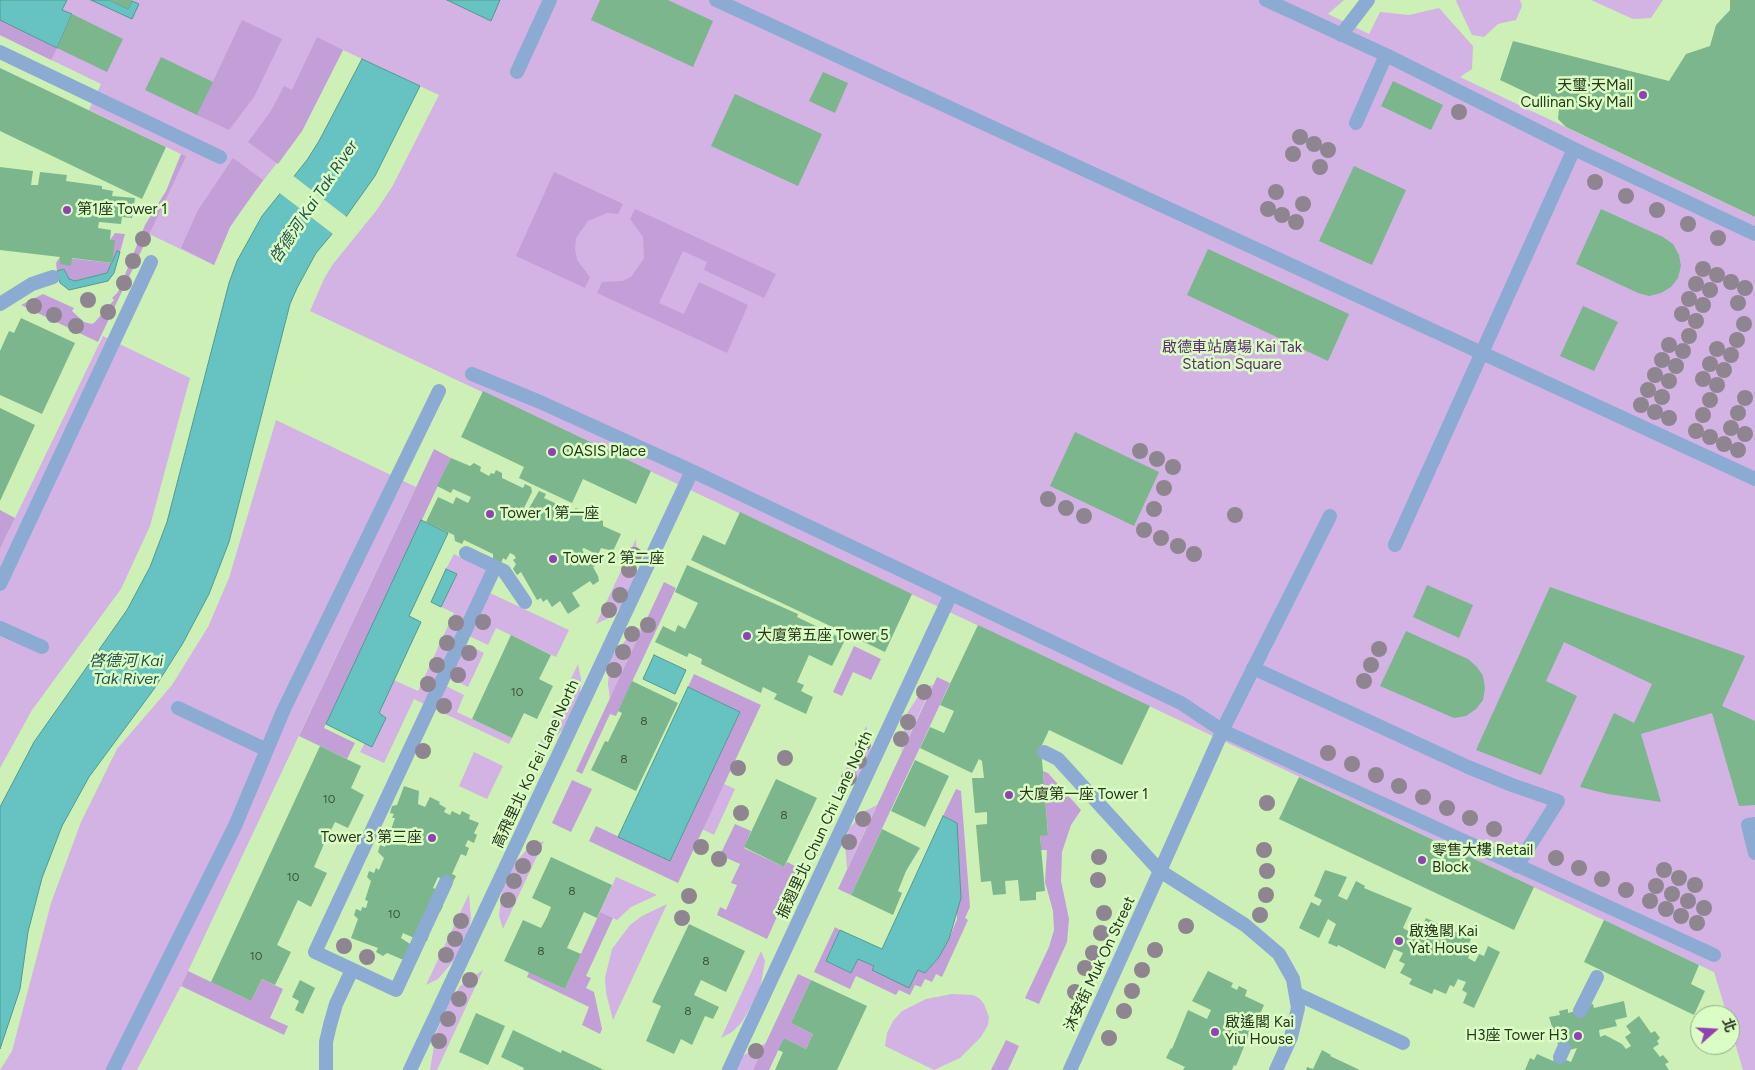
<!DOCTYPE html>
<html>
<head>
<meta charset="utf-8">
<style>
	body { margin:0 }
	#map { position:relative; width:1755px; height:1070px; overflow:hidden; background:#cdf0b7; font-family:Figtree,"Noto Sans TC",sans-serif }
	canvas { display:block }
	.north { position:absolute; left:1690px; top:1005px; width:50px; height:50px; box-sizing:border-box; background:#dafdc3; border:1px solid #93ad81; border-radius:50%; rotate:71deg; font-size:14px; font-weight:700; line-height:20px; text-align:center; color:#28361f }
	.north::after { content:''; display:block; margin:auto; width:18px; height:22px; background:#9042b3; clip-path:polygon(50% 0,100% 100%,50% 72%,0 100%) }
</style>
</head>
<body>
<div id="map">
<canvas width="1755" height="1070"></canvas>
<div class="north">北</div>
</div>
<script>
const c = document.querySelector('canvas').getContext('2d');
c.lineJoin = 'round';
function paint(path, color) { c.fillStyle = color; c.fill(path, 'evenodd'); }
const shape = rows => new Path2D(rows.map(r => 'M' + r).join(''));
function strokePath(path, color, width, dash) { c.strokeStyle = color; c.lineWidth = width; c.lineCap = dash ? 'butt' : 'round'; c.setLineDash(dash || []); c.stroke(path); }
function write(font, color, halo, rows, align = 'center') {
  c.font = font + ' Figtree,"Noto Sans TC",sans-serif'; c.lineWidth = 5; c.setLineDash([]); c.textBaseline = 'middle'; c.strokeStyle = halo; c.fillStyle = color; for (const [text, x, y, turn = 0] of rows) {
    c.save(); c.translate(x, y); c.rotate((+turn || 0) * Math.PI / 180); c.textAlign = isNaN(turn) ? turn : align; if (halo) c.strokeText(text, 0, 0); c.fillText(text, 0, 0); c.restore();
  }
}
const green = shape([
	[0,0,1344,0,1328,14,1369,34,1380,12,1409,15,1439,8,1473,46,1472,69,1460,77,1755,217,1755,1070,1743,1070,1730,1026,1730,1015,1727,1015,1714,972,310,311,324,279,333,264,376,211,392,187,439,95,343,50,302,131,245,204,230,227,214,265,149,234,185,156,89,110,101,84,0,35],
	[1457,0,1520,0,1522,6,1516,20,1498,24,1484,37,1472,35,1456,1],
	[1591,0,1663,0,1651,18,1633,19],
	[103,336,190,378,150,526,121,589,32,710,0,768,0,549],
	[276,420,416,487,181,986,137,1070,0,1070,12,1051,51,903,81,822,117,749,172,685,208,627,229,578],
	[636,539,637,562,634,582,626,600,613,616,596,624],
	[454,554,487,570,424,704,414,699,384,763,360,752,365,743,373,746,386,718,378,714,394,680,418,691,454,613,441,607,457,574,446,569],
	[490,593,569,630,556,657,496,628,488,645,469,636],
	[643,627,610,699,608,684,610,658,631,634],
	[466,644,484,653,468,687,450,678],
	[578,664,581,679,580,696,563,729,552,741,538,747],
	[933,684,906,742,901,752,906,715,921,692],
	[446,686,464,695,457,712,512,738,509,744,435,709],
	[866,726,870,738,871,752,861,776,833,796],
	[474,752,503,766,487,799,459,786],
	[724,784,735,789,714,835,702,829],
	[877,805,847,869,845,844,849,829,863,812],
	[544,841,503,929,499,916,503,882,515,863,528,848],
	[616,877,657,895,631,907,617,920,600,912],
	[469,894,471,918,468,937,461,952,438,979,426,985],
	[667,904,613,1020,606,993,605,978,612,949,630,925,642,916],
	[761,951,765,961,760,990,742,1022,732,1032,721,1038],
	[483,970,437,1070,430,1070,436,1033,449,1003,460,986],
	[952,994,973,995,979,998,984,1004,989,1017,988,1025,981,1037,960,1058,934,1070,885,1046,887,1033,893,1021,902,1011,926,999],
	[766,1043,753,1070,736,1070,742,1056]
]);
const forest = shape([
	[0,20,57,48,51,60,0,35],
	[242,20,282,39,254,97,229,130,197,115],
	[317,37,343,50,302,131,278,164,248,142,271,111,284,86,292,90],
	[181,154,186,156,183,163,98,342,21,305,43,294,74,308,72,311,84,322,92,324,95,322,114,300,112,298,118,292,145,225,166,191],
	[233,158,263,180,230,227,214,265,181,248,198,210],
	[554,172,623,204,618,214,607,213,588,221,576,238,575,249,577,260,590,277,585,288,516,256],
	[635,209,776,274,764,298,704,270,707,262,683,251,659,303,684,314,699,282,748,305,727,353,597,293,602,282,623,281,632,276,644,258,643,237,630,219],
	[115,233,125,234,120,252,117,251,107,273,75,281,69,279,64,269,57,271,56,263,60,257,111,263,114,240,110,240],
	[434,449,451,458,324,728,355,743,347,759,299,736],
	[0,510,15,518,0,549],
	[664,582,676,588,616,716,610,714,582,774,576,771],
	[854,646,881,659,871,680,853,672,842,696,833,692],
	[694,674,761,705,678,883,589,841,596,826,670,861,740,712,688,687],
	[937,677,950,683,851,895,838,889],
	[1043,771,1048,773,1081,810,1071,825,1062,852,1061,881,1069,919,1067,942,1039,1004,1025,998,1049,947,1054,930,1053,911,1045,882,1047,850,1041,850,1040,836,1048,834],
	[572,780,592,789,571,832,552,823],
	[956,789,961,791,970,907,965,918,968,920,942,977,936,974,932,982,925,979,921,987,915,985,910,995,899,990,896,995,856,976,850,989,814,972,835,927,840,930,826,961,851,973,858,958,874,966,872,970,918,970,925,973,939,957,949,939,957,919,957,823,943,816],
	[735,824,751,831,744,848,784,867,787,862,799,868,767,939,717,915,720,907,726,910,737,885,731,883,740,864,720,855],
	[600,912,613,918,586,976,591,978,586,988,594,992,602,1029,600,1034,582,1025,589,1007,527,977,529,972,565,989],
	[188,971,251,1001,262,979,283,989,270,1018,288,1026,284,1035,181,986],
	[798,974,811,980,791,1023,813,1034,806,1049,784,1038,769,1070,753,1070],
	[1006,1040,1019,1046,1008,1070,991,1070]
]);
const water = shape([
	[0,0,67,0,62,10,72,14,57,48,0,20,0,0],
	[91,0,109,0,128,9,132,1,139,4,132,19,91,0],
	[447,0,500,0,491,21,447,0],
	[362,59,420,86,375,176,343,221,316,253,297,288,290,304,229,542,209,594,183,643,154,689,89,777,62,826,42,878,28,932,20,989,0,1049,0,807,34,742,127,610,150,567,167,522,229,283,237,261,262,216,307,160,319,141,362,59],
	[117,251,120,252,114,273,108,281,69,290,60,283,57,271,64,269,69,279,75,281,107,273,117,251],
	[421,520,448,533,409,616,421,622,379,713,386,718,372,747,326,724,421,520],
	[446,569,457,574,441,607,431,602,446,569],
	[654,655,686,670,675,694,643,679,654,655],
	[688,687,740,712,670,861,618,837,688,687],
	[943,816,957,823,961,898,949,939,939,957,925,973,918,970,909,988,872,970,874,966,858,959,851,973,826,961,840,930,882,949,943,816]
]);
const pier = shape([
	[292,175,348,218,333,234,277,191]
]);
const building = shape([
	[109,0,132,0,128,9],
	[600,0,668,0,713,21,693,67,591,20],
	[1730,0,1755,0,1755,217,1566,127,1558,119,1559,108,1500,80,1513,41,1669,81,1686,54,1710,46,1716,25,1730,10],
	[72,14,123,39,107,72,57,48],
	[161,57,213,82,197,115,145,90],
	[0,68,166,147,142,199,0,131],
	[823,72,848,83,835,113,809,101],
	[1393,81,1443,105,1431,130,1381,106],
	[735,94,822,134,798,186,711,146],
	[1354,166,1406,190,1372,265,1319,241],
	[0,167,33,171,31,185,38,185,40,172,67,175,66,181,102,186,102,189,113,191,112,196,135,198,132,218,122,217,121,224,99,222,98,228,111,230,110,240,115,240,112,263,72,258,71,266,60,264,60,257,0,250],
	[1601,209,1663,237,1673,244,1679,255,1681,266,1678,278,1671,287,1661,293,1649,296,1638,293,1576,264],
	[1208,249,1349,314,1328,361,1187,295],
	[1583,306,1618,322,1594,371,1560,356],
	[21,318,75,343,42,414,0,395,0,351,9,331,14,333],
	[483,391,651,471,636,504,583,479,572,503,519,478,524,467,461,437],
	[0,408,35,425,0,501],
	[1075,432,1159,472,1134,526,1050,486],
	[451,458,470,466,474,463,481,467,480,471,489,476,491,473,494,474,496,470,502,473,502,478,523,488,525,484,531,487,532,492,524,508,528,510,539,491,546,494,544,498,572,511,576,508,583,512,581,515,595,522,596,518,603,521,603,526,621,534,613,551,601,548,598,555,584,548,582,549,585,555,588,554,595,566,593,567,598,576,599,581,593,585,590,581,572,593,580,606,568,614,560,601,552,607,547,599,543,602,541,598,537,600,521,572,517,575,513,569,516,564,513,560,516,558,514,555,510,553,506,560,503,558,501,563,493,559,493,554,464,540,462,544,455,541,454,535,426,522,438,497,453,504,456,497,468,503,471,497,453,489,451,493,437,486],
	[740,512,912,594,885,652,691,560,703,535,725,545],
	[687,565,798,614,797,617,845,640,832,666,809,655,797,682,804,685,801,691,813,697,806,714,774,699,777,694,763,687,761,693,701,664,702,659,689,653,687,657,655,642,663,626,675,632,678,625,685,629,698,603,675,592],
	[1427,585,1473,605,1459,638,1413,617],
	[1550,587,1745,656,1722,706,1755,721,1755,805,1739,806,1712,713,1641,734,1661,802,1608,794,1580,787,1614,713,1634,723,1652,684,1564,642,1546,681,1577,696,1541,775,1476,750],
	[978,625,1150,706,1122,765,1049,730,1041,747,1048,835,1040,836,1045,891,1036,892,1036,900,1020,901,1018,880,1005,881,1006,894,993,895,991,881,981,882,976,825,987,824,987,812,975,813,972,778,984,778,982,761,979,759,972,773,920,748,930,727,944,733,954,711,940,705],
	[1406,631,1468,659,1477,667,1483,676,1485,688,1483,700,1476,709,1466,716,1454,718,1380,686],
	[511,635,551,655,539,679,553,686,537,719,524,713,512,738,472,719],
	[632,681,678,703,636,791,591,770,605,741,608,742,622,713,618,711],
	[320,746,361,766,351,788,364,795,348,828,335,822,324,844,314,867,327,873,311,907,298,900,277,945,291,952,275,985,262,979,251,1001,211,982],
	[915,760,949,776,925,827,891,811],
	[1299,777,1534,887,1514,930,1279,819],
	[776,779,817,798,784,867,744,847],
	[404,786,419,791,418,804,425,807,430,797,440,802,439,804,446,808,444,812,450,815,452,811,460,815,462,811,470,815,469,819,479,823,474,833,477,835,474,843,468,840,465,846,469,848,466,856,461,854,452,874,456,876,452,884,438,877,433,888,438,890,443,906,440,912,436,910,425,933,429,935,427,941,421,941,403,933,401,938,413,946,406,961,387,953,383,956,376,952,378,948,351,938,358,919,354,915,356,909,361,911,362,907,366,908,368,901,365,900,371,881,367,877,369,871,374,873,376,868,379,870,384,858,378,852,380,845,385,847,395,818,392,818,394,814,390,813,392,806,397,805],
	[882,829,920,848,906,871,898,891,902,893,893,915,851,895],
	[551,857,612,885,597,918,584,912,567,948,581,954,565,989,504,961,523,920,541,928,547,917,551,907,532,898],
	[1325,870,1347,877,1338,896,1347,900,1356,881,1365,886,1364,888,1412,908,1403,928,1412,933,1416,924,1422,927,1426,918,1471,939,1467,948,1471,950,1468,958,1475,962,1479,954,1484,956,1488,946,1500,952,1474,1008,1463,1003,1467,993,1462,990,1466,982,1458,979,1454,987,1450,985,1446,994,1434,989,1432,994,1409,984,1412,979,1400,973,1405,964,1399,961,1403,953,1394,949,1385,969,1338,945,1337,947,1328,943,1336,924,1328,919,1319,938,1299,928,1311,902,1319,906,1322,900,1314,896],
	[1604,920,1699,965,1691,984,1705,991,1694,1015,1584,962],
	[689,924,745,951,726,992,701,980,694,995,719,1007,713,1019,705,1016,692,1045,681,1039,674,1054,646,1041,661,1006,652,1002],
	[1208,971,1233,983,1231,987,1237,990,1239,986,1247,990,1245,996,1264,1005,1260,1014,1258,1013,1236,1066,1234,1065,1232,1070,1183,1070,1185,1067,1166,1058,1171,1048,1172,1049,1188,1010,1207,1019,1211,1010,1192,1001],
	[300,980,315,988,303,1014,295,1010,299,1001,292,997],
	[811,980,867,1006,837,1070,775,1070,783,1052,778,1050,784,1038,806,1049,813,1034,791,1023],
	[1624,1001,1627,1017,1615,1020,1617,1026,1599,1030,1600,1037,1605,1035,1622,1044,1626,1049,1631,1046,1625,1037,1631,1033,1626,1026,1639,1016,1651,1033,1655,1031,1660,1038,1657,1041,1659,1044,1653,1048,1660,1057,1663,1055,1669,1062,1665,1064,1669,1070,1525,1070,1530,1058,1534,1060,1537,1054,1553,1061,1556,1056,1571,1062,1577,1048,1565,1051,1558,1045,1549,1017,1560,1015,1559,1011,1568,1009,1568,1013,1585,1009,1584,1005,1593,1004,1594,1008],
	[476,1013,505,1026,488,1065,459,1052],
	[513,1030,561,1053,562,1050,604,1070,523,1070,524,1068,501,1057],
	[1322,1050,1331,1055,1330,1056,1360,1070,1306,1070,1307,1067,1313,1069]
]);
const service = shape([
	[0,304,32,284,53,277],
	[0,584,151,262],
	[0,628,42,647],
	[178,708,267,750],
	[1044,752,1058,759,1160,871,1245,925,1279,954,1293,979,1298,1008,1291,1037,1276,1070],
	[1297,994,1403,1043],
	[1580,1011,1597,977],
	[1560,1057,1564,1048],
	[113,1070,235,826,284,709,439,391],
	[326,1070,326,1042,330,1025,336,1004,352,970]
]);
const pedestrian = shape([
	[716,0,1755,479],
	[1266,0,1386,55,1574,149,1755,234],
	[1341,35,1368,0],
	[0,52,220,157],
	[517,72,550,0],
	[1356,123,1386,55],
	[472,374,540,402,692,471,1181,703,1223,731,1714,955],
	[1395,545,1574,149],
	[466,553,504,571,525,602],
	[1253,668,1468,767,1512,785,1558,801,1517,866],
	[1755,824,1748,825,1755,853],
	[1160,871,1227,721,1330,516],
	[446,882,396,990,315,952,495,567],
	[410,1070,692,471],
	[729,1070,951,594]
]);
const tertiary = shape([
	[1070,1070,1160,871]
]);
const trees = [
	[1459,112],
	[1300,137],
	[1314,144],
	[1328,150],
	[1293,154],
	[1320,167],
	[1595,182],
	[1276,192],
	[1626,196],
	[1303,204],
	[1268,209],
	[1657,210],
	[1282,215],
	[1296,222],
	[1688,224],
	[1718,238],
	[143,239],
	[133,261],
	[1703,269],
	[1717,275],
	[1731,282],
	[124,283],
	[1696,284],
	[1745,288],
	[1710,290],
	[1689,299],
	[88,300],
	[1738,303],
	[1703,305],
	[34,306],
	[108,312],
	[1682,314],
	[54,315],
	[1696,321],
	[1744,324],
	[76,326],
	[1689,336],
	[1737,340],
	[1669,345],
	[1717,349],
	[1683,351],
	[1731,355],
	[1662,360],
	[1710,364],
	[1676,366],
	[1724,370],
	[1655,375],
	[1703,379],
	[1669,381],
	[1717,385],
	[1648,390],
	[1662,397],
	[1745,398],
	[1710,400],
	[1641,405],
	[1655,412],
	[1738,413],
	[1703,415],
	[1669,418],
	[1731,428],
	[1696,431],
	[1745,434],
	[1710,437],
	[1724,444],
	[1738,450],
	[1140,451],
	[1157,459],
	[1173,467],
	[1164,488],
	[1048,499],
	[1066,508],
	[1154,509],
	[1235,515],
	[1084,516],
	[1144,530],
	[1161,538],
	[1178,546],
	[1194,554],
	[634,555],
	[629,570],
	[620,595],
	[609,610],
	[483,622],
	[456,623],
	[648,625],
	[632,634],
	[447,643],
	[1379,649],
	[623,652],
	[469,653],
	[437,665],
	[1371,665],
	[614,670],
	[458,675],
	[1364,681],
	[428,684],
	[924,692],
	[444,706],
	[908,722],
	[901,739],
	[863,744],
	[423,751],
	[1328,753],
	[785,758],
	[859,761],
	[1352,764],
	[738,768],
	[1376,775],
	[849,778],
	[1399,786],
	[1423,797],
	[1267,803],
	[1447,808],
	[741,813],
	[1470,818],
	[863,819],
	[1494,829],
	[849,842],
	[701,847],
	[534,848],
	[1264,850],
	[1099,857],
	[1556,858],
	[719,859],
	[523,866],
	[1579,868],
	[1664,870],
	[1267,871],
	[1679,878],
	[1602,879],
	[1098,880],
	[514,881],
	[1695,885],
	[1656,886],
	[1626,890],
	[1672,894],
	[1266,895],
	[689,896],
	[508,900],
	[1650,901],
	[1688,901],
	[1704,908],
	[1666,909],
	[1104,913],
	[1260,915],
	[1681,916],
	[682,918],
	[461,921],
	[1697,923],
	[1186,926],
	[1101,933],
	[455,939],
	[344,946],
	[1155,950],
	[1093,953],
	[446,955],
	[367,957],
	[1085,968],
	[1142,970],
	[470,980],
	[1132,991],
	[1075,992],
	[459,999],
	[1124,1011],
	[448,1019],
	[1109,1038],
	[439,1041],
	[756,1051]
];
const markers = [
	[1643,95,5,"#9042b3"],
	[67,210,5,"#9042b3"],
	[552,452,5,"#9042b3"],
	[490,514,5,"#9042b3"],
	[553,559,5,"#9042b3"],
	[747,636,5,"#9042b3"],
	[1009,795,5,"#9042b3"],
	[432,838,5,"#9042b3"],
	[1422,860,5,"#9042b3"],
	[1399,941,5,"#9042b3"],
	[1215,1032,5,"#9042b3"],
	[1578,1036,5,"#9042b3"]
];
const numberNames = [
	["10",517,692],
	["8",644,721],
	["8",624,759],
	["10",329,799],
	["8",784,815],
	["10",293,877],
	["8",572,891],
	["10",394,914],
	["8",541,951],
	["10",256,956],
	["8",706,961],
	["8",688,1011]
];
const poiNames = [
	["天璽·天Mall",1633,86,"right"],
	["Cullinan Sky Mall",1633,103,"right"],
	["第1座 Tower 1",77,210],
	["OASIS Place",562,452],
	["Tower 1 第一座",500,514],
	["Tower 2 第二座",563,559],
	["大廈第五座 Tower 5",757,636],
	["大廈第一座 Tower 1",1019,795],
	["Tower 3 第三座",422,838,"right"],
	["零售大樓 Retail",1432,851],
	["Block",1432,868],
	["啟逸閣 Kai",1409,932],
	["Yat House",1409,949],
	["啟遙閣 Kai",1225,1023],
	["Yiu House",1225,1040],
	["H3座 Tower H3",1568,1036,"right"]
];
const parkNames = [
	["啟德車站廣場 Kai Tak",1232,348],
	["Station Square",1232,365]
];
const streetNames = [
	["高飛里北 Ko Fei Lane North",536,764,-65],
	["振翅里北 Chun Chi Lane North",825,825,-65],
	["沐安街 Muk On Street",1100,964,-65]
];
const waterNames = [
	["啓德河 Kai Tak River",314,202,-56],
	["啓德河 Kai",126,661],
	["Tak River",126,679]
];
paint(green, '#d2b3e3');
paint(forest, '#c39fd7');
paint(water, '#66c3c1');
strokePath(water, '#539990', 1);
paint(pier, '#cdf0b7');
paint(building, '#7cb68d');
strokePath(service, '#8babd2', 14);
strokePath(pedestrian, '#8babd2', 14);
strokePath(tertiary, '#8babd2', 14);
c.fillStyle = '#8e8590';
for (const [x, y] of trees) { c.beginPath(); c.arc(x, y, 8, 0, 2 * Math.PI); c.fill(); }
for (const [x, y, r, color] of markers) { const dot = new Path2D(); dot.arc(x, y, r, 0, 2 * Math.PI); c.fillStyle = color; c.fill(dot); strokePath(dot, '#dafdc3', 2); }
write('12px', '#3d563a', null, numberNames);
write('15px', '#28361f', '#dafdc3', poiNames, 'left');
write('15px', '#5b2d70', '#dafdc3', parkNames);
write('15px', '#28361f', '#dafdc3', streetNames);
write('italic 16px', '#275251', '#dafdc3', waterNames);
</script>
</body>
</html>
